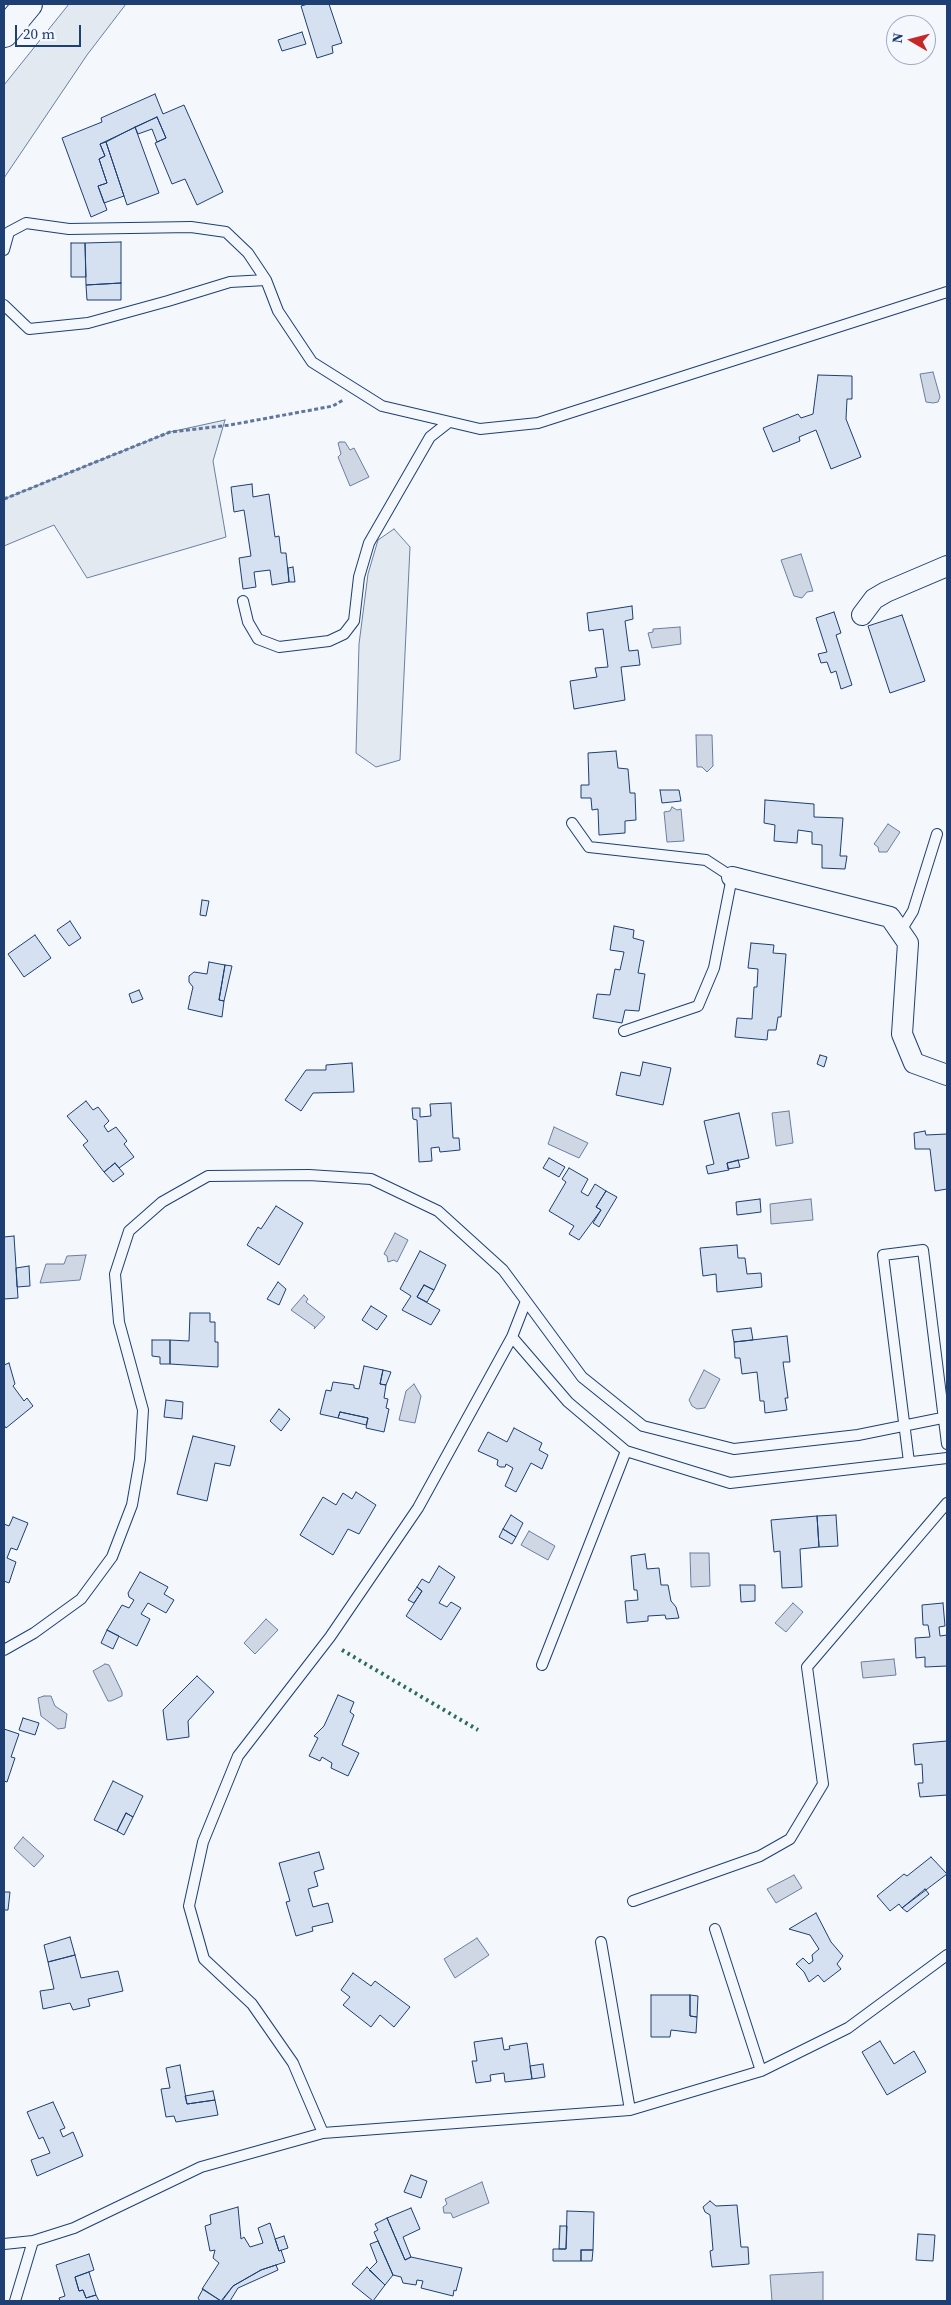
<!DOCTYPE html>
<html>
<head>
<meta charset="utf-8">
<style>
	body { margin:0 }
	#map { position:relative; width:951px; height:2305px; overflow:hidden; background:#f4f7fb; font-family:"Source Serif 4",serif }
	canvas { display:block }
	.frame { position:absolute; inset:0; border:5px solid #1d3f73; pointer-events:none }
	.north { position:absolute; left:886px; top:15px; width:50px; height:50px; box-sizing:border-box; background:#f4f7fb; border:1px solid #9eadc5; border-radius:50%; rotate:278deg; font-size:14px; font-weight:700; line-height:20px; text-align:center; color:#1d3f73 }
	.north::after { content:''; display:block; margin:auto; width:18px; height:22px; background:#c62828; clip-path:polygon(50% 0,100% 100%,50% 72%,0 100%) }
	.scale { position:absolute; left:15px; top:25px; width:66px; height:22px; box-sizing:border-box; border:2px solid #1d3f73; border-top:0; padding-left:6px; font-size:15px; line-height:18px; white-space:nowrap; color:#1d3f73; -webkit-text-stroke:4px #f4f7fb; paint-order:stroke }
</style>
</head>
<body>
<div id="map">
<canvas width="951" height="2305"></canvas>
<div class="frame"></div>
<div class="north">N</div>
<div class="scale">20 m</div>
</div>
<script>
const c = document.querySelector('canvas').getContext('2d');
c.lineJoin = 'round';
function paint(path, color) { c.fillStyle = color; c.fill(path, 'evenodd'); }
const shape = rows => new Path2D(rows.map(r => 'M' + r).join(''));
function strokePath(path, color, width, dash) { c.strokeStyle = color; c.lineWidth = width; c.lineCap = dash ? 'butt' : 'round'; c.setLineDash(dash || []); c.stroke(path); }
const green = shape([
	[69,4,126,4,87,55,4,178,4,85,69,4],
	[225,420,213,461,226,537,87,578,54,525,4,546,4,499,170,432,225,420],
	[394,529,410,547,400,760,376,767,356,753,359,644,368,574,378,540,394,529]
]);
const water = shape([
	[933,372,940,397,938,402,933,403,926,402,920,374,933,372],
	[340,442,345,442,350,450,354,448,369,477,350,486,338,457,341,454,338,443,340,442],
	[801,554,813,591,807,592,802,598,794,596,781,560,801,554],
	[680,627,681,644,652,648,648,633,653,632,653,629,680,627],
	[696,735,712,735,713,766,707,772,702,767,697,767,696,735],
	[672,807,677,810,681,809,684,841,667,842,664,812,670,811,672,807],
	[888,824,900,832,887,852,879,852,878,847,874,844,888,824],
	[789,1111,793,1143,776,1146,772,1113,789,1111],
	[554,1127,588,1143,579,1158,548,1144,554,1127],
	[811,1199,813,1220,771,1224,770,1204,811,1199],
	[395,1233,408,1240,397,1262,394,1260,388,1262,387,1256,384,1254,395,1233],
	[86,1255,80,1280,40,1283,46,1264,64,1264,67,1256,86,1255],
	[304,1295,308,1299,306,1302,325,1317,314,1329,315,1327,291,1310,304,1295],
	[704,1370,720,1379,705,1408,697,1409,692,1406,689,1400,704,1370],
	[414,1384,421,1396,415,1423,399,1420,406,1391,414,1384],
	[529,1531,555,1546,548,1560,521,1545,529,1531],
	[690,1553,709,1553,710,1586,691,1587,690,1553],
	[793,1603,803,1612,786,1632,775,1623,793,1603],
	[266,1619,278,1630,255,1654,244,1643,266,1619],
	[894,1659,896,1675,863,1678,861,1662,894,1659],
	[105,1664,109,1665,122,1692,122,1696,111,1701,108,1701,93,1671,105,1664],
	[44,1696,51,1696,55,1706,67,1714,65,1728,58,1729,41,1716,38,1698,44,1696],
	[23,1837,44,1856,34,1867,14,1848,23,1837],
	[794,1875,802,1888,776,1903,767,1889,794,1875],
	[477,1938,489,1955,455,1978,444,1959,477,1938],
	[482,2182,489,2203,453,2218,451,2213,444,2213,443,2207,447,2204,445,2199,482,2182],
	[823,2272,823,2301,772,2301,770,2275,823,2272]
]);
const building = shape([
	[308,4,329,4,342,43,332,46,333,53,317,58,301,6,308,4],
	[302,32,306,44,282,51,278,40,302,32],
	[155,94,163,114,184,105,223,192,197,205,185,179,172,184,155,143,166,138,157,117,100,144,105,156,99,159,107,183,98,186,107,210,91,217,62,138,102,122,101,118,155,94],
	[157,117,166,138,157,142,152,129,138,134,135,127,157,117],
	[135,127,159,193,127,205,106,142,135,127],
	[106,142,124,196,104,203,98,186,107,183,99,159,105,156,100,144,106,142],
	[121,242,121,283,86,285,85,243,121,242],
	[71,243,85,243,86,277,71,277,71,243],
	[121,283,121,300,87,300,86,285,121,283],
	[818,375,852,376,852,399,847,399,846,419,861,457,831,469,816,430,799,437,800,441,773,452,763,428,798,414,801,418,813,414,818,375],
	[252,484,253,497,269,494,275,537,279,536,281,553,286,553,289,582,272,585,270,570,254,572,256,587,243,589,239,558,251,556,244,510,234,512,231,487,252,484],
	[293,567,295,582,289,582,288,568,293,567],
	[632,606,633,619,625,621,629,651,638,650,640,665,621,667,625,700,574,709,570,681,597,677,595,668,608,667,603,629,589,631,587,613,632,606],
	[834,612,841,633,836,635,852,685,841,689,836,671,831,673,827,662,821,663,818,654,827,652,816,618,834,612],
	[902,615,925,681,890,693,868,626,902,615],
	[616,751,618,768,628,769,630,793,635,793,636,820,625,821,625,833,599,835,598,809,592,810,591,798,581,798,581,785,589,785,588,753,616,751],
	[660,790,679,790,681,801,662,803,660,790],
	[765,800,814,804,814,817,843,818,840,856,847,856,845,869,822,868,822,845,812,844,812,832,798,830,797,843,774,841,775,825,764,823,765,800],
	[202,900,209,901,206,916,200,915,202,900],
	[70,921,81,938,69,946,57,930,70,921],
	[614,926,634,930,633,938,644,941,638,973,645,974,639,1011,625,1010,622,1023,593,1018,597,994,610,995,615,969,620,970,624,952,610,950,614,926],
	[35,935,51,958,24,977,8,954,35,935],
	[751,943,774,945,773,953,786,954,781,1017,778,1017,776,1030,768,1030,767,1040,735,1037,737,1018,752,1019,754,987,757,987,758,969,748,968,751,943],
	[209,962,225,965,219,1000,224,1001,222,1017,188,1009,193,987,189,982,189,976,194,972,207,974,209,962],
	[225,965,232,966,224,1001,219,1000,225,965],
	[139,990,143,999,132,1003,129,994,139,990],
	[820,1055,827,1057,824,1067,817,1064,820,1055],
	[643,1062,671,1068,663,1105,616,1095,621,1072,640,1076,643,1062],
	[352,1063,354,1092,313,1093,301,1111,285,1100,306,1070,326,1070,326,1065,352,1063],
	[86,1101,93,1110,98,1107,109,1121,104,1126,108,1132,116,1127,127,1141,124,1144,134,1157,119,1168,115,1163,104,1172,83,1145,88,1141,67,1116,86,1101],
	[451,1103,453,1138,459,1138,460,1150,440,1152,439,1147,431,1148,432,1161,419,1162,417,1120,413,1119,412,1108,420,1108,420,1117,431,1116,430,1104,451,1103],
	[739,1113,749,1158,727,1163,729,1170,708,1174,706,1166,714,1164,704,1121,739,1113],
	[925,1131,926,1135,947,1134,947,1189,935,1191,930,1149,915,1149,914,1133,925,1131],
	[549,1158,565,1167,559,1177,543,1168,549,1158],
	[738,1160,740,1167,728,1169,727,1163,738,1160],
	[115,1163,124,1174,113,1182,104,1172,115,1163],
	[569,1168,588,1179,581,1192,588,1196,595,1184,606,1191,596,1207,601,1210,579,1240,569,1234,574,1226,549,1211,566,1182,562,1179,569,1168],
	[606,1191,617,1197,599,1227,593,1223,601,1210,596,1207,606,1191],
	[760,1199,761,1212,737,1215,736,1202,760,1199],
	[276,1206,303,1223,279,1265,247,1245,258,1227,261,1229,276,1206],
	[14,1236,18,1298,4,1299,4,1237,14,1236],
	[737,1245,738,1258,745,1258,747,1274,761,1273,762,1287,717,1292,716,1274,703,1276,700,1248,737,1245],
	[420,1251,446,1265,434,1290,424,1285,417,1297,440,1310,431,1325,402,1310,411,1296,400,1289,420,1251],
	[29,1266,30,1286,17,1287,16,1268,29,1266],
	[278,1282,286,1289,279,1305,267,1299,278,1282],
	[424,1285,434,1290,427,1302,417,1297,424,1285],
	[371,1306,387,1316,377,1330,362,1320,371,1306],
	[190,1313,210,1313,210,1322,215,1322,215,1342,218,1342,218,1367,170,1364,170,1340,189,1341,190,1313],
	[751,1328,753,1340,734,1342,732,1330,751,1328],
	[787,1336,790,1362,783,1362,788,1398,785,1398,787,1410,765,1413,764,1401,760,1401,757,1372,742,1374,740,1358,735,1358,734,1342,787,1336],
	[152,1340,170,1340,170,1364,160,1364,160,1357,152,1356,152,1340],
	[9,1363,15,1384,13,1386,24,1401,27,1398,33,1406,6,1428,4,1425,4,1365,9,1363],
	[364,1366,383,1370,380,1384,386,1385,384,1398,388,1399,386,1408,389,1409,384,1432,366,1428,368,1418,340,1412,338,1418,320,1414,326,1390,331,1391,333,1382,354,1385,354,1388,359,1389,364,1366],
	[383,1370,391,1372,386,1385,380,1384,383,1370],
	[166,1400,183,1402,182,1419,164,1417,166,1400],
	[279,1409,290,1419,281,1431,270,1421,279,1409],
	[340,1412,368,1418,366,1425,338,1418,340,1412],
	[514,1428,542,1443,539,1450,548,1455,542,1469,531,1463,516,1492,505,1486,513,1468,506,1464,505,1467,500,1467,497,1465,498,1460,478,1451,488,1432,507,1442,514,1428],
	[193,1436,235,1446,230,1466,215,1463,207,1501,177,1494,193,1436],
	[356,1492,376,1505,359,1534,348,1529,333,1555,300,1535,323,1497,336,1505,343,1493,352,1499,356,1492],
	[511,1515,523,1523,516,1537,503,1529,511,1515],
	[836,1515,838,1546,819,1547,817,1516,836,1515],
	[817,1516,819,1547,800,1549,802,1587,782,1588,780,1551,774,1552,771,1520,817,1516],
	[13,1517,28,1523,17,1550,11,1548,7,1558,16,1562,9,1583,4,1581,4,1524,9,1526,13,1517],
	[503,1529,516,1537,512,1544,499,1537,503,1529],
	[645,1554,647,1569,659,1568,661,1585,668,1585,671,1601,676,1607,679,1618,666,1619,665,1615,648,1616,648,1621,627,1623,625,1601,638,1600,637,1590,634,1590,631,1556,645,1554],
	[439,1566,455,1577,439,1603,447,1607,451,1602,461,1608,441,1640,406,1616,422,1591,417,1587,422,1579,429,1583,439,1566],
	[140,1572,168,1587,164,1594,174,1600,166,1613,148,1603,141,1614,150,1619,137,1646,107,1630,122,1605,129,1608,134,1600,129,1597,128,1593,140,1572],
	[740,1585,755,1585,755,1601,741,1602,740,1585],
	[417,1587,422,1591,414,1603,408,1600,417,1587],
	[943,1603,945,1626,939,1627,940,1636,947,1635,947,1666,925,1667,925,1657,916,1658,915,1638,930,1637,928,1625,923,1625,922,1605,943,1603],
	[107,1630,119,1636,113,1649,101,1643,107,1630],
	[197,1676,214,1692,188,1721,189,1737,167,1740,163,1710,197,1676],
	[338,1695,354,1702,350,1712,354,1715,342,1745,359,1753,348,1776,331,1768,332,1763,322,1757,320,1761,309,1756,318,1738,314,1736,324,1726,338,1695],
	[23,1718,39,1723,35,1735,19,1730,23,1718],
	[4,1729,19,1734,11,1757,15,1758,7,1782,4,1781,4,1729],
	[947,1741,947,1795,920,1797,918,1783,923,1783,922,1764,915,1765,913,1744,947,1741],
	[113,1781,143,1796,133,1817,126,1813,117,1831,94,1820,113,1781],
	[126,1813,133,1817,124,1835,117,1831,126,1813],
	[319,1852,324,1869,314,1872,318,1886,308,1889,313,1907,328,1903,333,1922,312,1927,313,1931,296,1936,286,1902,290,1901,279,1863,319,1852],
	[931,1857,947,1874,902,1908,899,1904,890,1911,877,1896,904,1874,907,1876,931,1857],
	[925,1889,929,1894,907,1912,902,1908,925,1889],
	[4,1892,10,1892,8,1910,4,1910,4,1892],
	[816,1913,831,1942,843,1956,837,1964,841,1969,824,1982,818,1975,809,1982,804,1972,796,1964,803,1958,809,1964,813,1961,812,1955,819,1949,810,1935,789,1929,816,1913],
	[70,1937,75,1955,48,1962,44,1945,70,1937],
	[75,1955,81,1978,118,1971,123,1991,88,1999,90,2006,73,2010,70,2003,43,2009,40,1991,54,1989,48,1962,75,1955],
	[353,1973,371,1986,375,1981,410,2007,394,2027,380,2015,371,2027,343,2005,350,1997,341,1990,353,1973],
	[651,1995,690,1995,690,2016,697,2017,696,2033,671,2030,670,2037,651,2037,651,1995],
	[690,1995,698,1996,697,2017,690,2016,690,1995],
	[502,2038,504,2050,510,2049,509,2046,527,2043,532,2079,505,2082,504,2073,490,2075,491,2081,476,2083,472,2061,477,2061,474,2042,502,2038],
	[880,2041,894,2064,914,2051,926,2072,887,2095,862,2052,880,2041],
	[543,2064,545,2077,532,2079,530,2066,543,2064],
	[180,2065,187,2104,215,2100,218,2115,176,2122,174,2116,166,2117,161,2089,170,2088,166,2068,180,2065],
	[213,2091,215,2100,187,2104,185,2096,213,2091],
	[53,2102,65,2128,60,2130,63,2137,73,2132,83,2156,37,2176,31,2160,50,2153,43,2137,39,2139,27,2112,53,2102],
	[411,2175,427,2181,421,2198,404,2192,411,2175],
	[710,2201,716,2206,737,2205,741,2247,748,2247,749,2264,712,2267,710,2251,713,2250,710,2215,705,2212,703,2207,710,2201],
	[238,2207,241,2239,244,2237,250,2247,263,2243,258,2228,270,2223,279,2251,281,2250,285,2262,261,2270,233,2286,221,2301,202,2289,219,2263,213,2258,215,2250,210,2251,205,2226,211,2224,210,2215,238,2207],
	[411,2208,420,2229,403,2237,411,2257,405,2260,387,2218,411,2208],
	[567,2211,594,2212,593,2250,581,2250,581,2261,553,2261,553,2249,566,2249,567,2211],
	[387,2218,405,2260,411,2257,462,2268,456,2291,454,2290,453,2296,421,2288,423,2281,417,2280,416,2285,403,2283,401,2277,393,2275,374,2232,378,2230,375,2224,387,2218],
	[560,2226,567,2226,566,2249,559,2249,560,2226],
	[918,2234,935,2235,933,2261,916,2260,918,2234],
	[284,2236,288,2248,279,2251,275,2239,284,2236],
	[378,2241,393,2275,385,2285,369,2270,377,2262,370,2244,378,2241],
	[581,2250,593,2250,592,2261,581,2261,581,2250],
	[89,2254,94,2270,75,2277,79,2291,83,2290,86,2298,96,2295,99,2301,60,2301,59,2298,65,2296,56,2265,89,2254],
	[276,2265,278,2270,238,2288,230,2301,222,2301,233,2286,261,2270,276,2265],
	[367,2267,385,2285,373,2301,352,2284,367,2267],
	[89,2272,96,2295,86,2298,83,2290,79,2291,75,2277,89,2272],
	[203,2289,221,2301,200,2301,198,2298,203,2289]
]);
const path = shape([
	[4,499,170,432,230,425,333,406,343,400]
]);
const lane = shape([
	[4,250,9,232,26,223,69,229,191,227,226,232,248,253,266,280,278,311,312,362,382,406,480,429,538,423,947,292],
	[4,305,29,329,88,323,168,301,230,282,266,280],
	[243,601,248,622,258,639,279,647,329,641,344,634,354,621,359,577,369,543,430,437,449,422],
	[572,823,589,847,706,860,732,877,714,968,698,1006,624,1031],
	[900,932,913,911,937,834],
	[526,1301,582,1377,643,1426,734,1449,858,1435,947,1417],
	[512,1337,568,1402,626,1451,730,1483,947,1458],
	[909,1462,883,1255,923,1250,947,1444],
	[4,1650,34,1633,81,1599,112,1557,132,1505,140,1459,143,1410,119,1322,115,1274,129,1231,162,1202,208,1176,309,1175,371,1179,438,1211,503,1270,526,1301,512,1337,418,1508,330,1637,238,1756,203,1842,189,1906,204,1959,252,2004,293,2063,323,2133,630,2110,761,2071,848,2028,947,1955],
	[542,1665,626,1451],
	[633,1901,760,1856,790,1839,823,1784,807,1667,947,1503],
	[715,1929,761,2071],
	[601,1942,630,2110],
	[4,2244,33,2241,74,2228,201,2167,323,2133],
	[15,2301,33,2241]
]);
const street = shape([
	[862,615,874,599,886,592,947,566],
	[732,877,890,917,908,943,902,1034,914,1063,947,1075]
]);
const highway = shape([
	[4,33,28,4]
]);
const hedge = shape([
	[342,1650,478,1730]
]);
paint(green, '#e3e9f0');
strokePath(green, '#687fa3', 1);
paint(water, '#cfd7e4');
strokePath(water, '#687fa3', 1);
paint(building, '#d5e0f0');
strokePath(building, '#1d3f73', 1);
strokePath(lane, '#1d3f73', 12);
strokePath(street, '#1d3f73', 22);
strokePath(highway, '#1d3f73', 30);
strokePath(path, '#5e769c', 3, [4, 2.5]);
strokePath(lane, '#f4f7fb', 10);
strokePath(street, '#f4f7fb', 20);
strokePath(highway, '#f4f7fb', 28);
strokePath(hedge, '#2c6c60', 4, [2.5, 4]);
</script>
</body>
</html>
